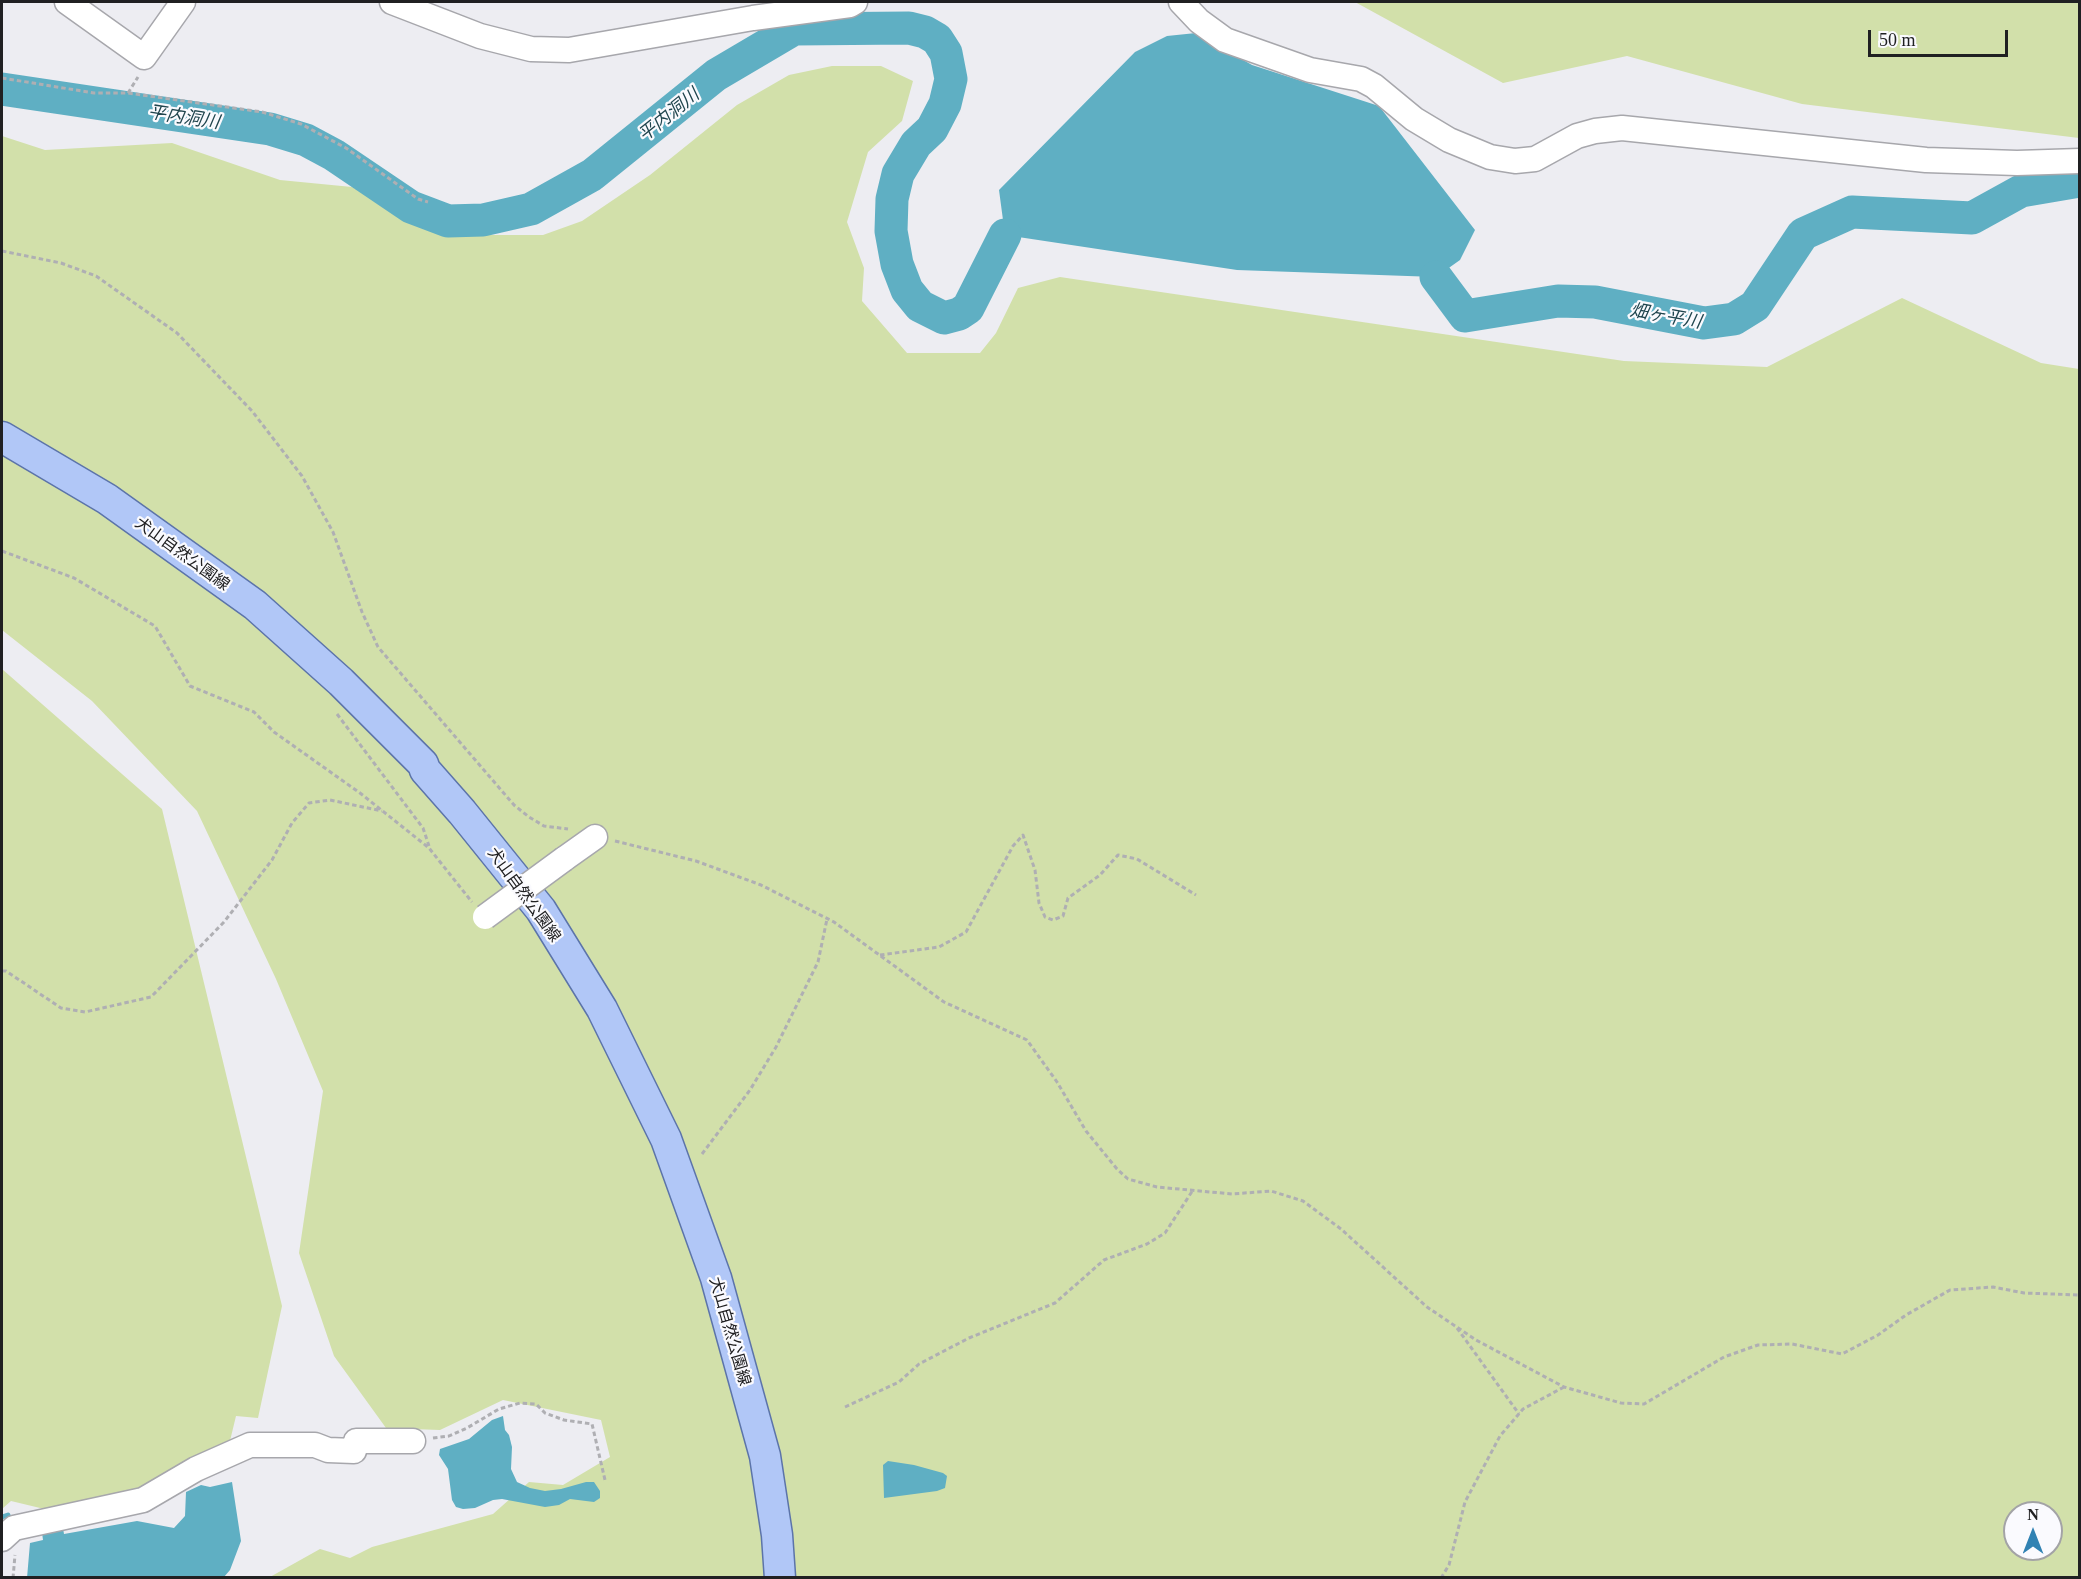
<!DOCTYPE html>
<html>
<head>
<meta charset="utf-8">
<style>
	body { margin:0 }
	#map { position:relative; width:2081px; height:1579px; overflow:hidden; background:#ededf2; font-family:Georgia,serif }
	canvas { display:block }
	.frame { position:absolute; inset:0; border:3px solid #202022; pointer-events:none }
	.north { position:absolute; left:2003px; top:1501px; width:60px; height:60px; box-sizing:border-box; background:#fafafe; border:2px solid #a3a3a6; border-radius:50%; rotate:0deg; font-size:16px; font-weight:700; line-height:24px; text-align:center; color:#202022 }
	.north::after { content:''; display:block; margin:auto; width:21px; height:27px; background:#3082b3; clip-path:polygon(50% 0,100% 100%,50% 72%,0 100%) }
	.scale { position:absolute; left:1868px; top:30px; width:140px; height:27px; box-sizing:border-box; border:3px solid #202022; border-top:0; padding-left:8px; font-size:18px; line-height:21px; white-space:nowrap; color:#202022; -webkit-text-stroke:4px #fafafe; paint-order:stroke }
</style>
</head>
<body>
<div id="map">
<canvas width="2081" height="1579"></canvas>
<div class="frame"></div>
<div class="north">N</div>
<div class="scale">50 m</div>
</div>
<script>
const c = document.querySelector('canvas').getContext('2d');
c.lineJoin = 'round';
function paint(path, color) { c.fillStyle = color; c.fill(path, 'evenodd'); }
const shape = rows => new Path2D(rows.map(r => 'M' + r).join(''));
function strokePath(path, color, width, dash) { c.strokeStyle = color; c.lineWidth = width; c.lineCap = dash ? 'butt' : 'round'; c.setLineDash(dash || []); c.stroke(path); }
function write(font, color, halo, rows, align = 'center') {
  c.font = font + ' Georgia,"Noto Sans JP",serif'; c.lineWidth = 4.5; c.setLineDash([]); c.textBaseline = 'middle'; c.strokeStyle = halo; c.fillStyle = color; for (const [text, x, y, turn = 0] of rows) {
    c.save(); c.translate(x, y); c.rotate((+turn || 0) * Math.PI / 180); c.textAlign = isNaN(turn) ? turn : align; if (halo) c.strokeText(text, 0, 0); c.fillText(text, 0, 0); c.restore();
  }
}
const green = shape([
	[1355,2,2079,2,2079,138,1802,104,1627,56,1503,83],
	[832,66,881,66,913,81,902,121,868,152,847,222,864,268,862,301,907,353,980,353,996,333,1018,288,1060,277,1624,361,1767,367,1902,298,2041,363,2079,369,2079,1577,270,1577,320,1549,350,1558,372,1547,493,1514,529,1482,563,1485,610,1457,601,1420,503,1400,440,1430,386,1428,334,1356,299,1253,323,1091,276,979,197,811,92,701,2,630,2,136,45,150,172,143,280,180,352,187,441,235,543,235,582,221,650,175,737,105,789,75],
	[2015,1513,2051,1513,2051,1549,2015,1549],
	[2,669,162,809,282,1306,258,1418,236,1416,229,1445,143,1491,61,1513,11,1501,2,1509]
]);
const water = shape([
	[1196,33,1252,65,1379,106,1475,230,1460,260,1436,277,1237,270,1005,235,999,190,1135,52,1167,36],
	[503,1416,505,1430,509,1435,512,1447,511,1469,517,1482,530,1488,545,1491,561,1489,586,1482,594,1482,600,1491,600,1498,594,1502,570,1499,559,1505,545,1507,502,1499,493,1500,475,1508,463,1509,456,1507,452,1500,448,1469,439,1455,440,1449,469,1439,492,1420],
	[888,1461,914,1465,943,1473,947,1476,945,1488,937,1491,884,1498,883,1465],
	[232,1482,241,1541,230,1570,224,1577,27,1578,30,1543,43,1540,41,1525,62,1523,64,1534,137,1521,174,1528,185,1516,186,1492,201,1485,210,1487]
]);
const stream = shape([
	[2,1517,8,1515]
]);
const river = shape([
	[2,89,270,129,306,140,334,155,411,207,448,221,483,220,531,209,592,175,716,75,794,29,909,28,925,32,937,39,946,53,951,79,945,104,932,129,916,144,898,174,892,199,891,231,897,264,907,290,920,306,944,318,959,314,968,308,1005,235],
	[1436,277,1465,316,1558,301,1595,302,1704,323,1734,319,1755,306,1803,234,1852,212,1972,218,2021,191,2080,181]
]);
const path = shape([
	[2,78,94,93,128,93,262,112,301,124,346,148,418,199,428,202],
	[128,93,138,77],
	[2,251,61,263,96,276,177,333,252,411,302,476,333,532,362,612,378,647,514,805,529,817,544,826,568,829],
	[2,551,74,578,155,626,190,686,254,712,274,732,360,793,429,848,472,902],
	[337,714,423,828,429,846],
	[615,841,696,861,761,885,834,922,944,1002,1027,1040,1057,1082,1086,1131,1117,1169,1128,1179,1157,1187,1232,1194,1271,1191,1303,1201,1341,1229,1427,1307,1476,1340,1564,1387,1621,1403,1644,1404,1724,1357,1758,1345,1792,1344,1842,1354,1878,1335,1906,1315,1950,1290,1993,1287,2024,1293,2080,1295],
	[880,955,939,947,966,932,1013,846,1023,835,1035,870,1039,903,1045,917,1053,920,1063,916,1068,898,1100,875,1118,855,1137,859,1196,895],
	[2,971,6,971,61,1008,85,1012,151,997,224,922,272,860,292,823,309,803,330,800,382,811],
	[702,1154,750,1090,776,1047,818,962,827,919],
	[1457,1328,1519,1414],
	[845,1407,899,1382,919,1364,969,1338,1055,1303,1104,1260,1147,1244,1165,1233,1193,1190],
	[433,1438,449,1436,467,1428,499,1409,520,1403,536,1404,545,1413,564,1420,592,1424,605,1480],
	[13,1578,15,1555],
	[1441,1578,1449,1565,1465,1502,1500,1436,1523,1409,1564,1387]
]);
const minor = shape([
	[67,2,144,57,183,2],
	[392,2,480,36,531,49,569,50,753,18,850,5,855,2],
	[1181,2,1199,21,1225,40,1310,70,1361,79,1374,86,1414,119,1449,140,1490,157,1515,161,1535,159,1577,136,1595,131,1622,128,1926,160,2017,163,2080,161],
	[564,859,595,837],
	[2,1539,14,1528,143,1500,196,1469,250,1445,315,1445,328,1450,354,1451,356,1441,413,1441]
]);
const major = shape([
	[2,437,107,499,255,605,341,682,423,764,425,770,462,812,541,910,602,1009,666,1139,716,1278,765,1456,777,1535,780,1578]
]);
const minorBridge = shape([
	[485,917,564,859]
]);
const streetNames = [
	["犬山自然公園線",183,553,36],
	["犬山自然公園線",525,894,54],
	["犬山自然公園線",731,1331,74]
];
const waterNames = [
	["平内洞川",668,114,-39],
	["平内洞川",184,116,9],
	["畑ヶ平川",1666,315,10]
];
paint(green, '#d2e0aa');
paint(water, '#5fafc3');
strokePath(stream, '#5fafc3', 5);
strokePath(river, '#5fafc3', 33);
strokePath(minor, '#a7a7ac', 27);
strokePath(major, '#5c74a9', 33);
strokePath(path, '#afafb3', 3, [4.5, 3]);
strokePath(minor, '#fff', 24);
strokePath(major, '#b1c7f7', 30);
strokePath(minorBridge, '#a7a7ac', 27, []);
strokePath(minorBridge, '#fff', 24);
write('16px', '#202022', '#fafafe', streetNames);
write('italic 18px', '#20454e', '#fafafe', waterNames);
</script>
</body>
</html>
